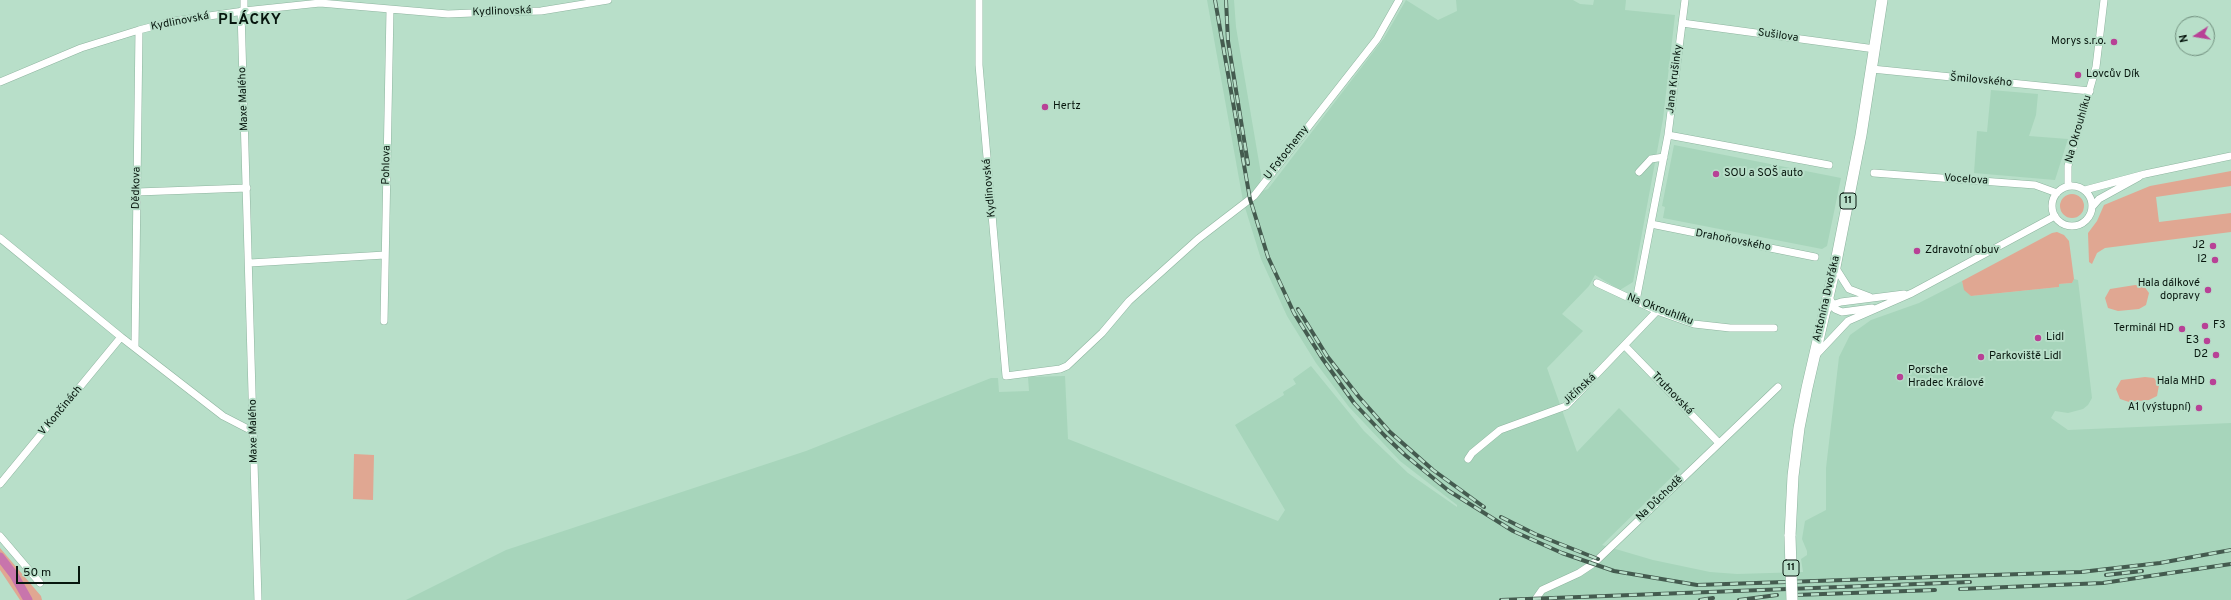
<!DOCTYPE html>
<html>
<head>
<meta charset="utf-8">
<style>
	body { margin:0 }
	#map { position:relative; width:2231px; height:600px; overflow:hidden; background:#b8dfc9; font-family:Overpass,sans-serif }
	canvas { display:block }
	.north { position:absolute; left:2175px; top:16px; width:40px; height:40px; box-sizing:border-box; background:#b8dfc9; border:1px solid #718f7e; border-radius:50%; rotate:258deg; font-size:11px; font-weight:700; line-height:16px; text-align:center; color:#07160e }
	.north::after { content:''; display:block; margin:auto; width:14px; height:18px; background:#b84196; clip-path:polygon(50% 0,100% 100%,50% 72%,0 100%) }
	.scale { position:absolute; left:16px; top:566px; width:64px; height:18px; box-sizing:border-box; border:2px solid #07160e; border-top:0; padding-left:5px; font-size:12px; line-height:14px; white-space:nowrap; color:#07160e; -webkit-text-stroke:3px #b8dfc9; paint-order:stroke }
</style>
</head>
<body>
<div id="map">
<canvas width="2231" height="600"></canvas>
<div class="north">N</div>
<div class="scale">50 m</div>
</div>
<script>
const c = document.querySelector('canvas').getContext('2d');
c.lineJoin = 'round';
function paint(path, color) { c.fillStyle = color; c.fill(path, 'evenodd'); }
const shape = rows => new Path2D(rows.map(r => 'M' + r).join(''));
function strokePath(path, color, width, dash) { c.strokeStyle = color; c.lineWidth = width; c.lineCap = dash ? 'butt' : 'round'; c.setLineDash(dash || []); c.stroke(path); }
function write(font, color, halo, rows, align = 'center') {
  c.font = font + ' Overpass,sans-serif'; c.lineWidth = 4; c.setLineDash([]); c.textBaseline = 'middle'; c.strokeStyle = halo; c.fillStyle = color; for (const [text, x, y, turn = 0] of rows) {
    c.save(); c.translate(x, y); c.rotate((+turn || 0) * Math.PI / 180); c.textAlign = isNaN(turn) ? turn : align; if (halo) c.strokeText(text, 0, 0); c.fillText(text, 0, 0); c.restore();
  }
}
const built = shape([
	[1207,0,1234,0,1236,27,1261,174,1260,192,1268,189,1384,38,1406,0,1438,20,1457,11,1456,0,1573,0,1580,4,1593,5,1594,0,1626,0,1625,10,1675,15,1663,119,1633,282,1620,290,1595,275,1589,286,1562,314,1583,331,1547,368,1577,452,1619,408,1680,469,1602,545,1653,560,1710,572,1737,574,1803,572,1801,559,1807,555,1807,551,1802,539,1805,521,1826,510,1826,468,1839,357,1850,335,1871,320,1919,303,1962,281,1963,285,1971,296,2059,287,2059,284,2072,283,2074,279,2078,280,2092,398,2088,405,2083,409,2068,413,2055,411,2051,418,2068,430,2231,423,2231,600,406,600,506,550,806,451,991,378,998,378,999,392,1029,391,1028,377,1065,376,1068,439,1278,521,1285,510,1235,425,1284,395,1283,392,1296,384,1293,379,1311,366,1364,431,1408,473,1457,507,1457,505,1400,461,1349,407,1316,363,1287,316,1261,259,1243,201],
	[1991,90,2038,94,2036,115,2029,136,2068,139,2055,180,1974,173,1977,131,1987,132],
	[1674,145,1841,178,1827,246,1822,249,1663,218,1665,207,1662,206]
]);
const green = shape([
	[2231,171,2231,186,2156,197,2159,222,2231,213,2231,232,2105,248,2097,253,2092,264,2089,262,2088,233,2097,221,2104,205,2150,186],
	'2060 206a12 12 0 1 1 24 0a12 12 0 1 1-24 0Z',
	[2057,232,2064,235,2069,241,2074,279,2072,283,2059,284,2059,287,1971,296,1964,290,1962,281,2052,233],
	[2135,285,2144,286,2149,293,2146,305,2139,309,2118,311,2108,308,2105,298,2110,289],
	[2145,377,2154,378,2159,385,2157,396,2149,400,2129,402,2120,399,2116,389,2121,380],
	[354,454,374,455,373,500,353,499],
	[0,548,41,596,42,600,20,600,0,570]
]);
const canal = shape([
	[0,557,14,575,28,600]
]);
const minor = shape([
	[244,0,244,11],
	[979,0,979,65,1006,376,1060,369,1067,366,1102,333,1129,301,1198,239,1254,196,1377,39,1399,0],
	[241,11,258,600],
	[1682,23,1875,49],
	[1872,69,2090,91],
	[0,82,81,48,139,30,174,21,244,11,320,3,448,14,498,12,541,11,608,0],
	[1668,135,1829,165],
	[1639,172,1651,159,1664,157],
	[1874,173,2035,185,2057,193],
	[2068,186,2068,166,2096,67,2104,0],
	'2052 206a20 20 0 1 1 40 0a20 20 0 1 1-40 0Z',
	[2085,190,2145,174,2231,156],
	[137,192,247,188],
	[2092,207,2099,199,2139,177],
	[1651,224,1815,257],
	[0,238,121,337,223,416,254,432],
	[250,263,385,255],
	[1835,267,1849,289,1870,297],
	[1597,283,1657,311,1694,324,1730,328,1774,328],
	[1636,301,1668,135,1685,0],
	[1831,301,1835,309,1842,312,1872,308],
	[1826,311,1832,305,1841,302,1904,294],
	[384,321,390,10],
	[135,346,139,30],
	[1625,346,1719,443],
	[1816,355,1848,321,1912,293,2055,216],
	[1468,459,1472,453,1500,430,1566,406,1657,311],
	[0,484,121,337],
	[0,536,40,583],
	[1535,600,1542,590,1579,573,1594,563,1778,387]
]);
const primary = shape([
	[1790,536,1793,476,1799,428,1807,388,1835,267,1861,135,1882,0]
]);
const rail = shape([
	[1215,0,1250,199,1268,257,1294,313,1322,358,1354,403,1385,436,1405,455,1449,491,1513,531,1562,553,1614,571,1697,585,2081,572,2160,563,2231,550],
	[1226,0,1228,41,1248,164],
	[1298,309,1327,356,1359,397,1390,432,1433,470,1484,507],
	[1501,517,1535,534,1598,559],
	[2106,575,2142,571],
	[1960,589,2103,583,2231,564],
	[1795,595,1935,590],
	[1501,600,1970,582],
	[1700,600,1713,598],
	[1739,600,1777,595]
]);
const primaryBridge = shape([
	[1790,536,1792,600]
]);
const markers = [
	[2114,42,4,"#b84196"],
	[2078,75,4,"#b84196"],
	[1045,107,4,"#b84196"],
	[1716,174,4,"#b84196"],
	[2213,246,4,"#b84196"],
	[1917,251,4,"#b84196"],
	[2215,260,4,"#b84196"],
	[2208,290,4,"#b84196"],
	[2205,326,4,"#b84196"],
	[2182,329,4,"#b84196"],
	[2038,338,4,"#b84196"],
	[2207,341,4,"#b84196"],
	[2216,355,4,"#b84196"],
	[1981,357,4,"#b84196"],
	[1900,377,4,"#b84196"],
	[2213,382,4,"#b84196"],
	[2199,408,4,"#b84196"]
];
const shields = [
	[1848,201,16],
	[1791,568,16]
];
const shieldNames = [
	["11",1848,201],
	["11",1791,568]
];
const streetNames = [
	["Kydlinovská",502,12,-2],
	["Kydlinovská",180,22,-11],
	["Sušilova",1778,36,8],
	["Jana Krušinky",1675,79,-83],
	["Šmilovského",1981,81,5],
	["Maxe Malého",244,99,-92],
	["Na Okrouhlíku",2079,129,-74],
	["U Fotochemy",1287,153,-52],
	["Pohlova",387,165,-89],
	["Vocelova",1966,180,4],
	["Dědkova",137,188,-89],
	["Kydlinovská",990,188,-95],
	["Drahoňovského",1733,241,11],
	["Antonína Dvořáka",1827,299,-77],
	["Na Okrouhlíku",1660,310,21],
	["Jičínská",1580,390,-43],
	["Trutnovská",1672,394,46],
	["V Končinách",61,411,-50],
	["Maxe Malého",254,431,-91],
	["Na Důchodě",1660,499,-44]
];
const poiNames = [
	["Morys s.r.o.",2106,42],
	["Lovcův Dík",2086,75,"left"],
	["Hertz",1053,107,"left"],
	["SOU a SOŠ auto",1724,174,"left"],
	["J2",2205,246],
	["Zdravotní obuv",1925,251,"left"],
	["I2",2207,260],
	["Hala dálkové",2200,284],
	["dopravy",2200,297],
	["F3",2213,326,"left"],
	["Terminál HD",2174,329],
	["Lidl",2046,338,"left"],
	["E3",2199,341],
	["D2",2208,355],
	["Parkoviště Lidl",1989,357,"left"],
	["Porsche",1908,371,"left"],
	["Hradec Králové",1908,384,"left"],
	["Hala MHD",2205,382],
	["A1 (výstupní)",2191,408]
];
const districtNames = [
	["PLÁCKY",250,21]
];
paint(built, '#a7d5bb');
paint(green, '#e0a792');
strokePath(canal, '#c875ac', 9);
strokePath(minor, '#8eb49f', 8);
strokePath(primary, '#8eb49f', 12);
strokePath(minor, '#fff', 7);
strokePath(primary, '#fff', 11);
strokePath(rail, '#445b4f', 4);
strokePath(rail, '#b8dfc9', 2.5, [8]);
strokePath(primaryBridge, '#8eb49f', 12, []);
strokePath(primaryBridge, '#fff', 11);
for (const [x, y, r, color] of markers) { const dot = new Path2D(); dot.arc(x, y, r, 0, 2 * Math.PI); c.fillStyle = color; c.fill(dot); strokePath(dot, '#b8dfc9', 1.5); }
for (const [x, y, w] of shields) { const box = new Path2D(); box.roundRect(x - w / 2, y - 8, w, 16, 3); c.fillStyle = '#b8dfc9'; c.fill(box); strokePath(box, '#07160e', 1); }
write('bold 10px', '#07160e', null, shieldNames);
write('11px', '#07160e', '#b8dfc9', streetNames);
write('11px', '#07160e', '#b8dfc9', poiNames, 'right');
c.letterSpacing = '1px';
write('bold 15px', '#07160e', '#b8dfc9', districtNames);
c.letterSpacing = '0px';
</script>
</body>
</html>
